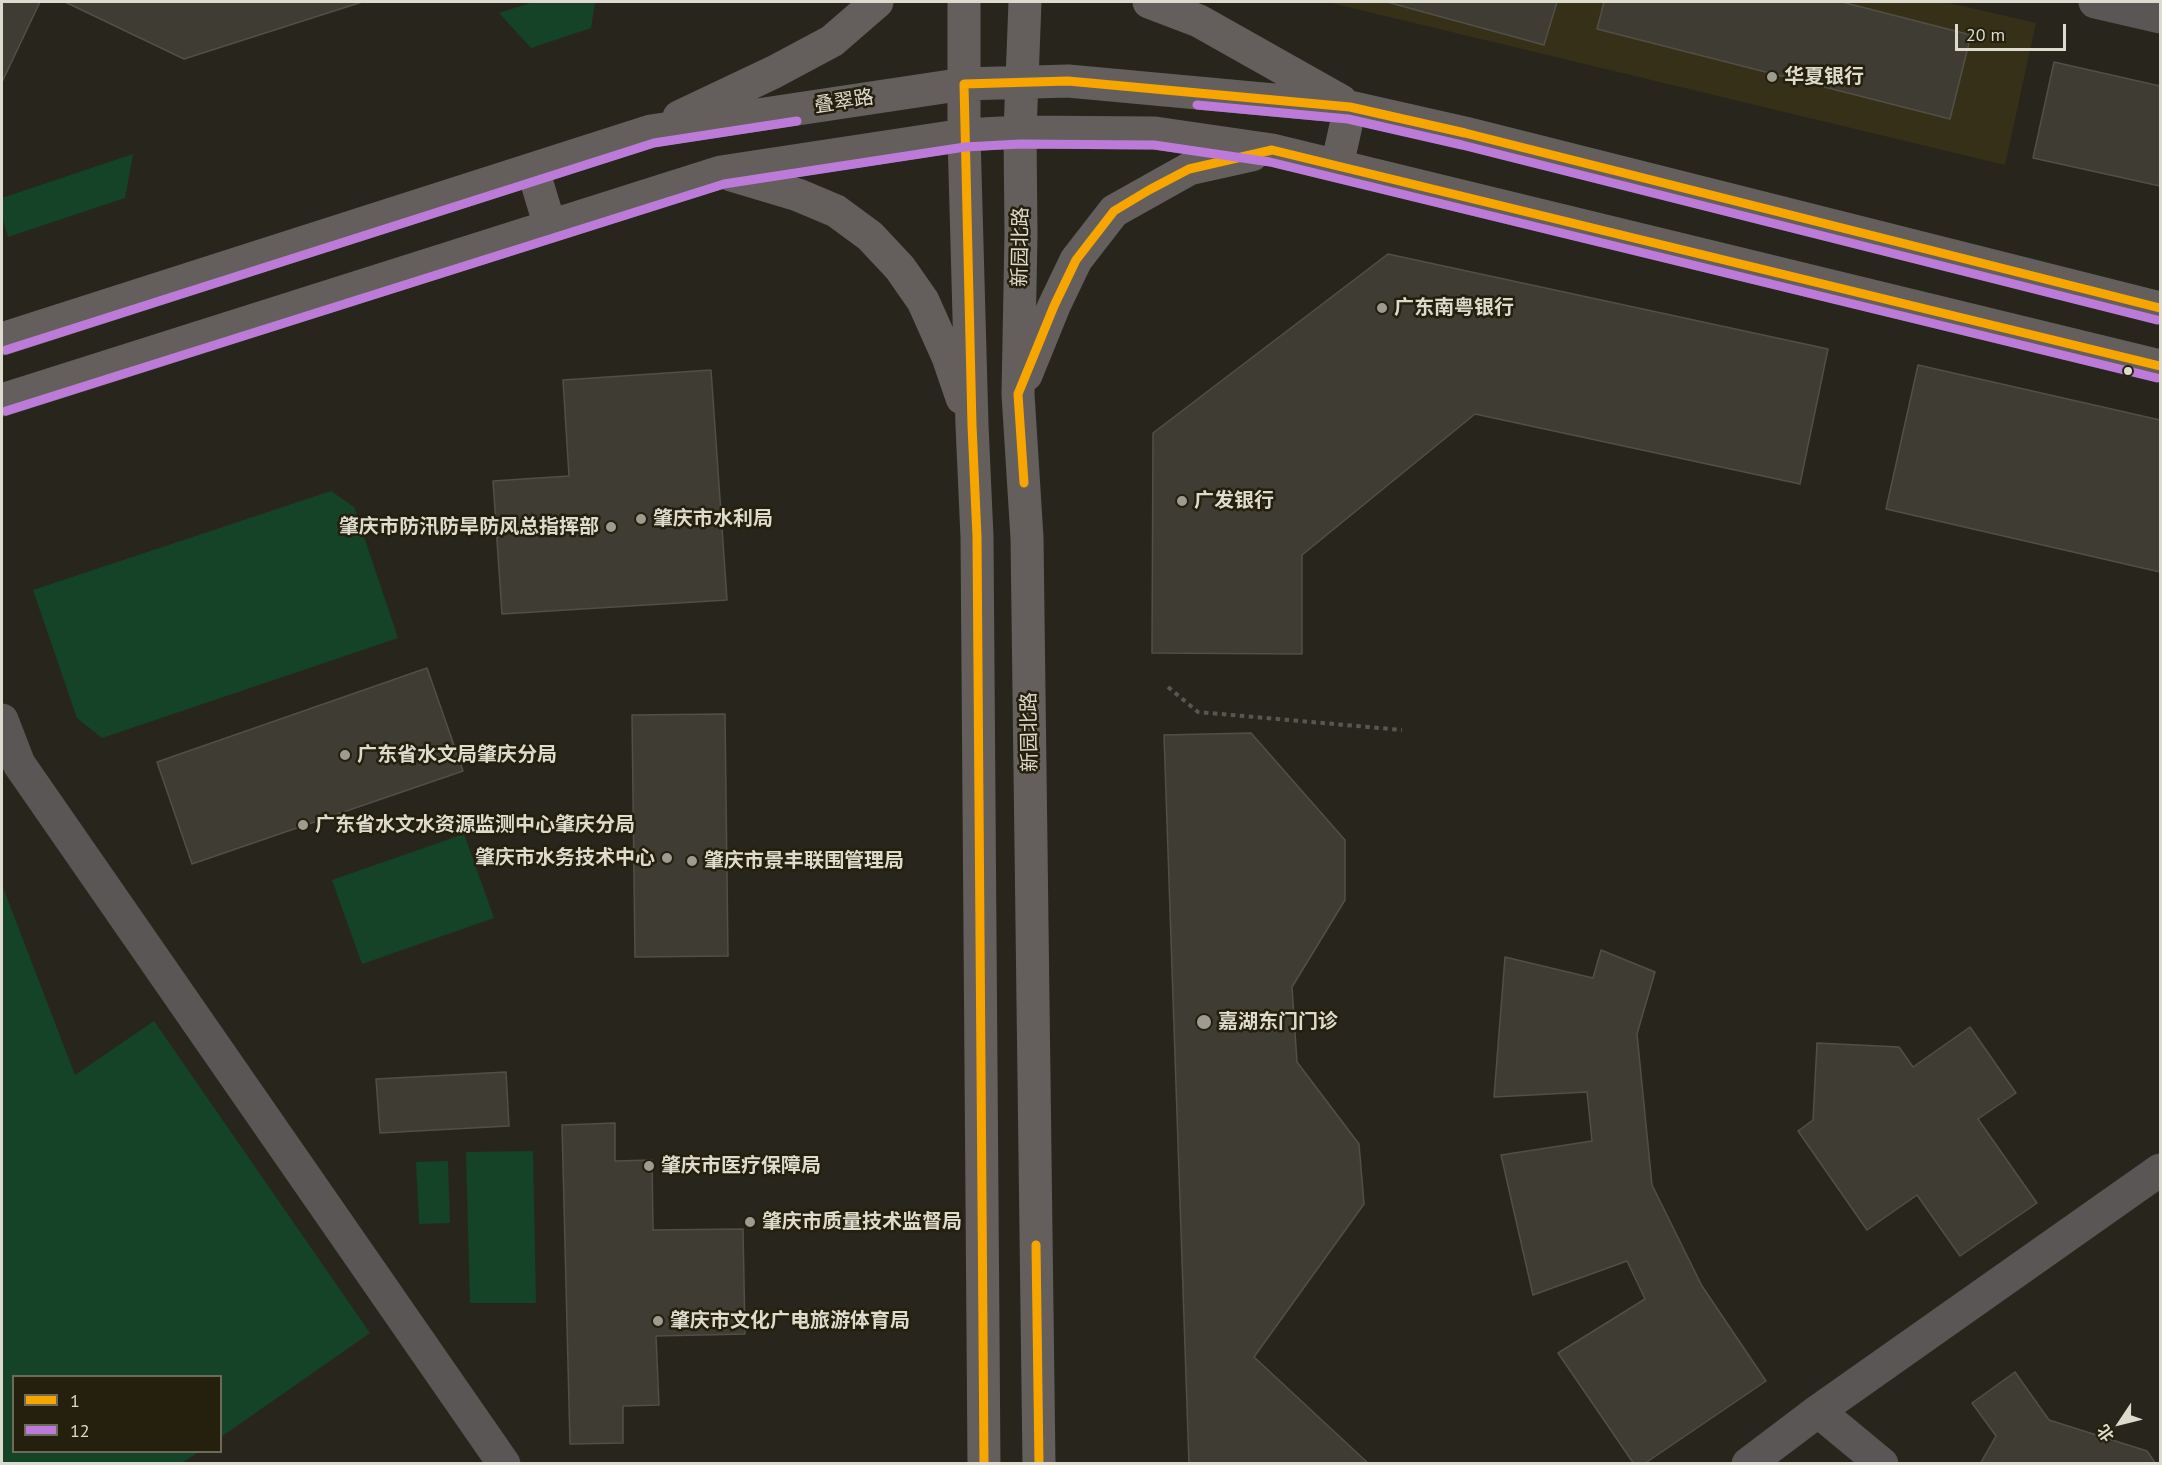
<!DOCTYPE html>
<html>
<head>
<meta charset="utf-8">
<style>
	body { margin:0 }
	#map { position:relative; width:2162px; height:1465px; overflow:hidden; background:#28261c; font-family:"PT Sans","Noto Sans SC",sans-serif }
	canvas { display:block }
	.frame { position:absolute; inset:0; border:3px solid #dddace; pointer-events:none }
	.legend { position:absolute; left:12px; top:1375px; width:210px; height:78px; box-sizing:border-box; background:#24200d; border:2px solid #6e6a5a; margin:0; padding:8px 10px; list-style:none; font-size:18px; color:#dddace }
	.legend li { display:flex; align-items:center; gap:12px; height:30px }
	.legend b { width:30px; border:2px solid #6e6a5a }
	.north { position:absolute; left:2090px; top:1393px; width:60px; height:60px; -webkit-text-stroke:4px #24200d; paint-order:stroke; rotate:235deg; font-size:16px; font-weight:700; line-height:24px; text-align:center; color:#dddace }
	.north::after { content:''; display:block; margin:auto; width:21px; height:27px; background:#dddace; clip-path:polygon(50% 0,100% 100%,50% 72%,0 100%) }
	.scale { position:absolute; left:1955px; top:24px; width:111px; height:27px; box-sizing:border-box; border:3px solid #dddace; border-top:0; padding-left:8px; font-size:18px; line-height:21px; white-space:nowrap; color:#dddace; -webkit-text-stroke:4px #24200d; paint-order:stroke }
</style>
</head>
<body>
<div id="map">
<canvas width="2162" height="1465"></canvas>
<div class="frame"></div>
<ul class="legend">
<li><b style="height:8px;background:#f7a600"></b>1</li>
<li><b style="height:8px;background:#bd7bd9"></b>12</li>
</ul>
<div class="north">北</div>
<div class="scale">20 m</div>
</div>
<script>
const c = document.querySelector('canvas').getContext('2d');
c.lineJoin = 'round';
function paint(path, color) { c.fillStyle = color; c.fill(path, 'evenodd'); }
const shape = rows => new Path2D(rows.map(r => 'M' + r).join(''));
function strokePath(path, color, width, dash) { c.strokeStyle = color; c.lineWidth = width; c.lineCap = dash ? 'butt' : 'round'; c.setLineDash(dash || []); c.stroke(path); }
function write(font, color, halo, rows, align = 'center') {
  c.font = font + ' "PT Sans","Noto Sans SC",sans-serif'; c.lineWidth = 5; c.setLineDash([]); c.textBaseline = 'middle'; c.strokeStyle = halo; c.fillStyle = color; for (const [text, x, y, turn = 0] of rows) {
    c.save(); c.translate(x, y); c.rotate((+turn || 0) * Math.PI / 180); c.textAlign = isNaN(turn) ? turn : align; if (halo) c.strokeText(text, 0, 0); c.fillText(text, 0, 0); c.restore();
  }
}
const built = shape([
	[1327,2,1945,2,2036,23,2005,165]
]);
const green = shape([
	[533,2,595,2,591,28,531,48,499,13],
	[133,154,125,198,8,237,2,217,2,198],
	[331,491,354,507,398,638,102,738,77,718,33,590],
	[464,834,494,918,362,964,332,880],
	[2,885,75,1075,154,1021,370,1333,221,1437,220,1376,14,1376,14,1452,199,1452,182,1463,2,1463],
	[533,1151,536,1303,470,1303,466,1152],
	[448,1161,450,1223,419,1224,416,1162]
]);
const building = shape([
	[2,2,40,2,2,82,2,2],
	[65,2,362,2,184,59,65,2],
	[1387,2,1557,2,1544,45,1387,2],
	[1604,2,1842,2,1971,35,1950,119,1597,29,1604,2],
	[2054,62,2160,86,2160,186,2033,158,2054,62],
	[1388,254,1828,349,1800,484,1475,414,1302,555,1302,654,1152,653,1153,433,1388,254],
	[1918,365,2160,420,2160,572,1886,509,1918,365],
	[711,370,727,600,502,614,493,481,569,476,563,380,711,370],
	[427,668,463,771,192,864,157,762,427,668],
	[725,714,728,956,635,957,632,715,725,714],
	[1251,733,1345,840,1345,900,1292,987,1297,1062,1359,1144,1364,1204,1254,1357,1369,1464,1189,1464,1164,735,1251,733],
	[1601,950,1655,972,1637,1034,1652,1185,1702,1286,1766,1381,1644,1464,1634,1464,1558,1353,1645,1299,1627,1261,1533,1295,1501,1155,1592,1141,1587,1092,1494,1097,1505,957,1593,978,1601,950],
	[1970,1027,2016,1093,1978,1119,2037,1203,1960,1256,1917,1195,1867,1230,1798,1131,1813,1120,1817,1043,1899,1047,1913,1067,1970,1027],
	[506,1072,509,1126,380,1133,376,1079,506,1072],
	[615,1123,615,1161,652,1160,653,1230,743,1229,745,1334,656,1336,659,1405,623,1406,623,1443,570,1444,562,1125,615,1123],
	[2015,1372,2049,1420,2147,1451,2156,1464,1980,1464,1996,1436,1972,1403,2015,1372]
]);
const path = shape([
	[1168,687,1198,712,1402,730]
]);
const minor = shape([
	[2095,2,2160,17],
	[2,720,19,764,504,1464],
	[1818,1411,1882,1464],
	[1748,1464,1818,1411,2160,1170]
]);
const major = shape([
	[964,2,964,135,972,425,977,537,984,1464],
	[1025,2,1020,132,1021,234,1018,394,1027,538,1039,1464],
	[1149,2,1199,21,1341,101],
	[679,117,774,72,832,41,877,2],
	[1337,166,1350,107],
	[533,170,550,226],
	[731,175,798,195,836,211,870,236,900,268,923,301,948,357,962,398],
	[2,339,651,131,964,84,1068,81,1350,107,1465,133,2160,308],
	[1026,375,1054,306,1076,260,1114,211,1189,169,1252,155],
	[2,400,721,172,964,135,1020,132,1155,133,1272,150,2160,366]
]);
const bus1 = shape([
	[1024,483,1018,394,1054,306,1076,260,1114,211,1149,190,1189,169,1272,150,2160,366],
	[1036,1245,1039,1464],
	[984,1464,977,537,972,425,964,84,1068,81,1350,107,1465,133,2160,308]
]);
const bus2 = shape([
	[1197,105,1348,119,1462,145,2157,320],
	[6,350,654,143,797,121],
	[6,411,724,184,965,147,1020,144,1154,145,1270,162,2157,378]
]);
const markers = [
	[1772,77,6,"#9e9b90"],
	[1382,308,6,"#9e9b90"],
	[2128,371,5,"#dddace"],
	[1182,501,6,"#9e9b90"],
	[641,519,6,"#9e9b90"],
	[611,527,6,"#9e9b90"],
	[345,755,6,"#9e9b90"],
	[303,825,6,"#9e9b90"],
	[667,858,6,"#9e9b90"],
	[692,861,6,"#9e9b90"],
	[1204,1022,8,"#9e9b90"],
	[649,1166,6,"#9e9b90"],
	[750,1222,6,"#9e9b90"],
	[658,1321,6,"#9e9b90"]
];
const poiNames = [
	["华夏银行",1784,77],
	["广东南粤银行",1394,308],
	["广发银行",1194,501],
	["肇庆市水利局",653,519],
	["肇庆市防汛防旱防风总指挥部",599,527,"right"],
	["广东省水文局肇庆分局",357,755],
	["广东省水文水资源监测中心肇庆分局",315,825],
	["肇庆市水务技术中心",655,858,"right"],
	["肇庆市景丰联围管理局",704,861],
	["嘉湖东门门诊",1218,1022],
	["肇庆市医疗保障局",661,1166],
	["肇庆市质量技术监督局",762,1222],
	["肇庆市文化广电旅游体育局",670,1321]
];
const streetNames = [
	["叠翠路",844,102,-9],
	["新园北路",1021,247,-89],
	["新园北路",1030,732,-91]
];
paint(built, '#363018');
paint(green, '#144327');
paint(building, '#3e3c33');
strokePath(building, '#524f47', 1.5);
strokePath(path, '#595652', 4, [4.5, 4.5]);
strokePath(minor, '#5a5655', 33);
strokePath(major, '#645f5c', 33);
strokePath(bus1, '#f7a600', 9);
strokePath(bus2, '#bd7bd9', 9);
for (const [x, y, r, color] of markers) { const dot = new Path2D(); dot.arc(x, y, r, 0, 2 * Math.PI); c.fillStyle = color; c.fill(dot); strokePath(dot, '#24200d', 2); }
write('bold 20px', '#dddace', '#24200d', poiNames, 'left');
write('20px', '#dddace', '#24200d', streetNames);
</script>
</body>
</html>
